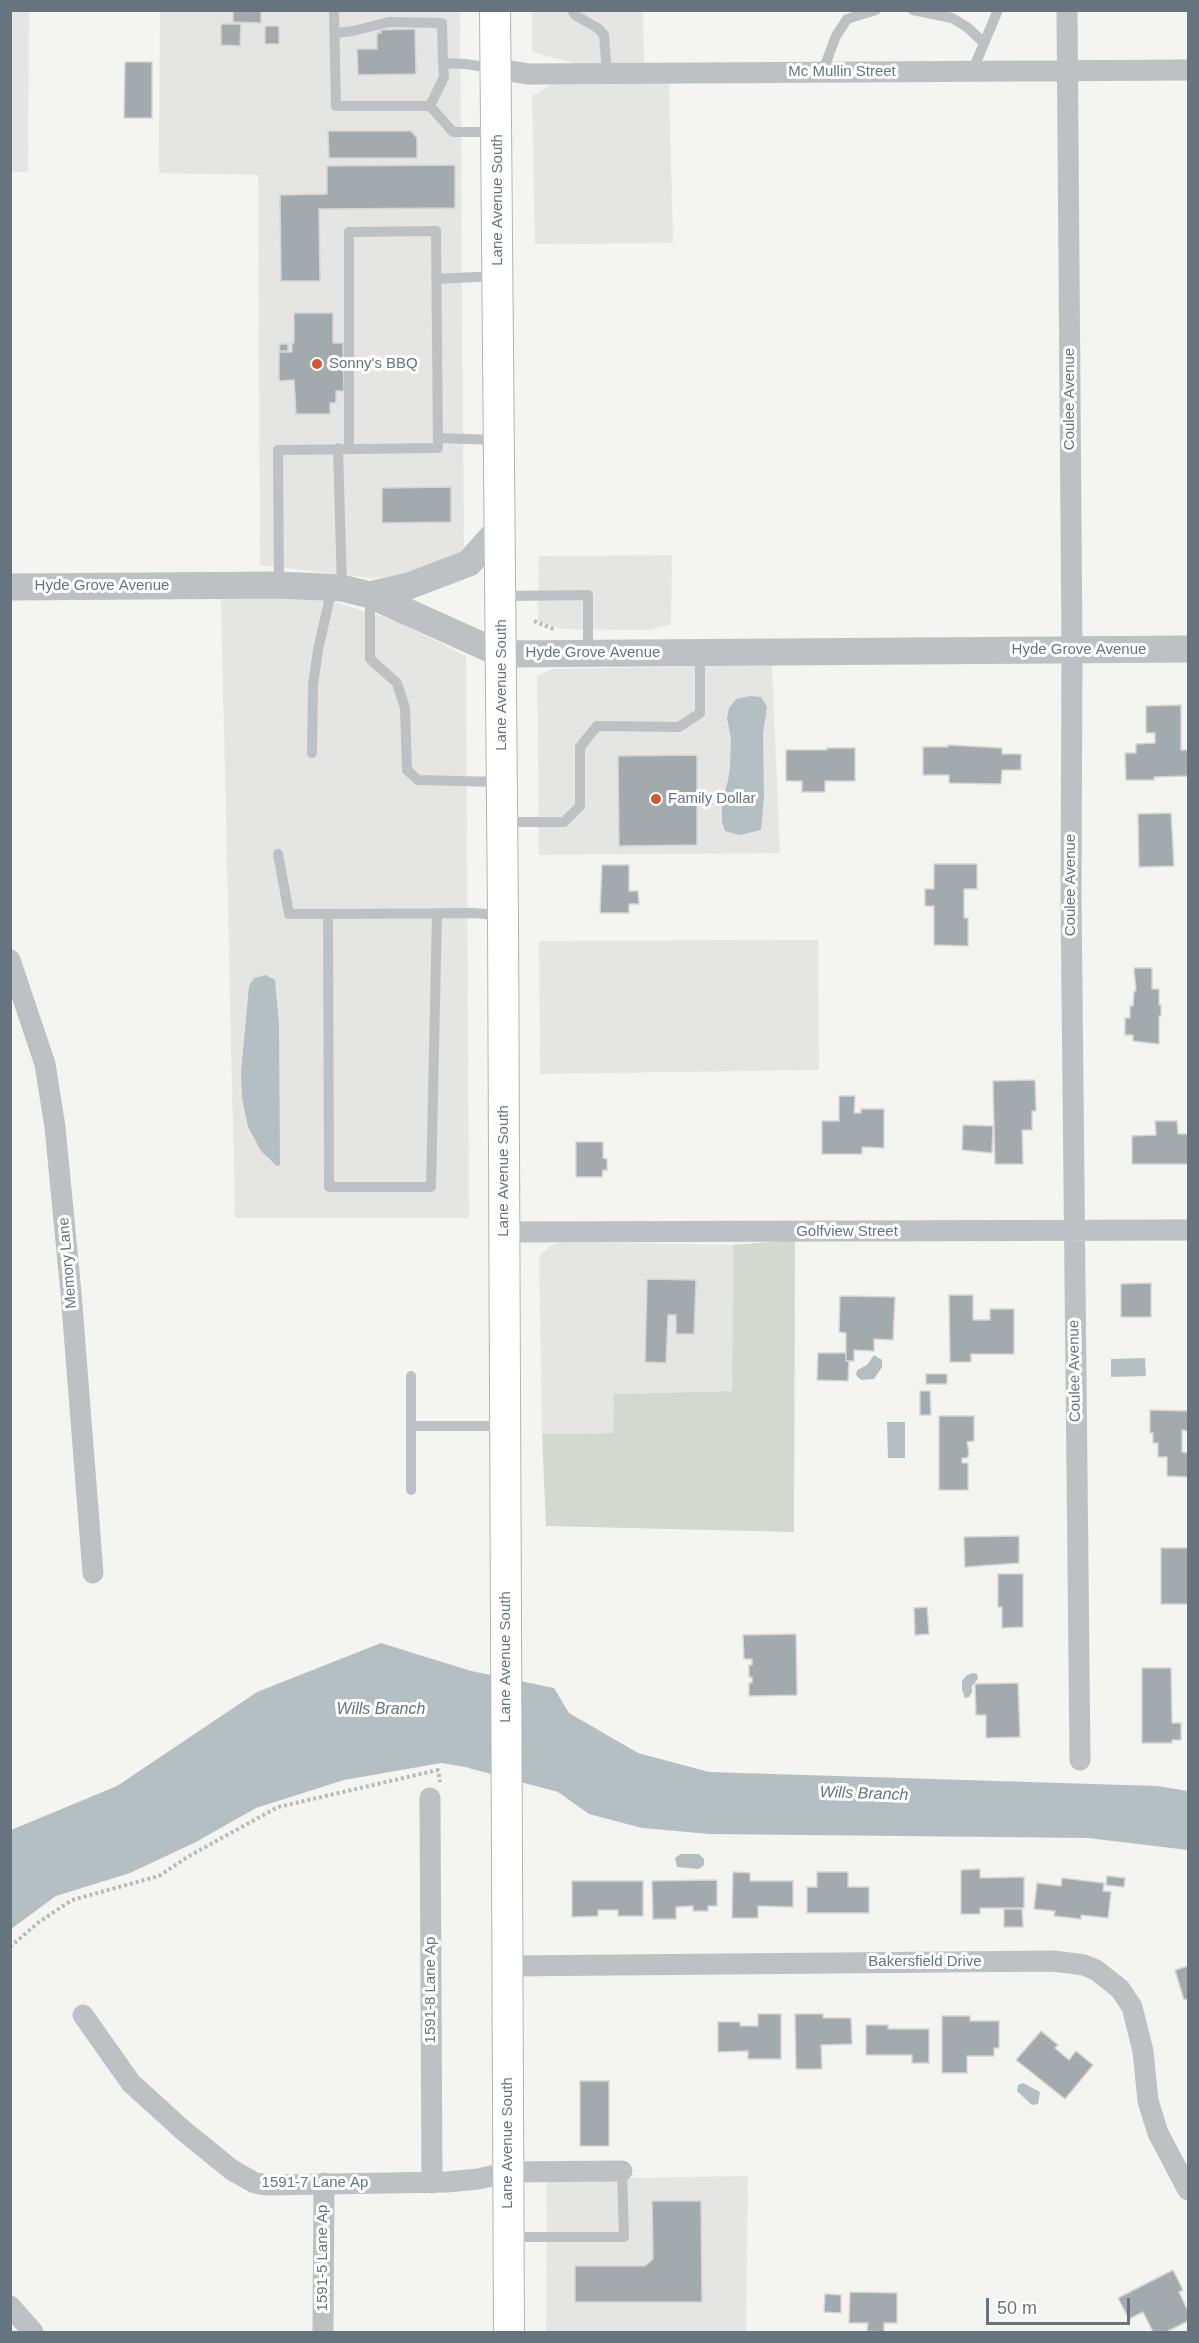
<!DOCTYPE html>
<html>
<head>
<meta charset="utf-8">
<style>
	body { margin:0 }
	#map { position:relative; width:1199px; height:2343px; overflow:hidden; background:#f4f4f0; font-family:Helvetica,sans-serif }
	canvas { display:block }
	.frame { position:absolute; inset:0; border:12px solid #66747f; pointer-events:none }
	.scale { position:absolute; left:986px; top:2298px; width:144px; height:27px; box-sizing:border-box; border:3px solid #66747f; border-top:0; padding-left:8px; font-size:18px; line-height:21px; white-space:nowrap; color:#66747f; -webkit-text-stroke:4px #fff; paint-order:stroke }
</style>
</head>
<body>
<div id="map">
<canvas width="1199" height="2343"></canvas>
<div class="frame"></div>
<div class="scale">50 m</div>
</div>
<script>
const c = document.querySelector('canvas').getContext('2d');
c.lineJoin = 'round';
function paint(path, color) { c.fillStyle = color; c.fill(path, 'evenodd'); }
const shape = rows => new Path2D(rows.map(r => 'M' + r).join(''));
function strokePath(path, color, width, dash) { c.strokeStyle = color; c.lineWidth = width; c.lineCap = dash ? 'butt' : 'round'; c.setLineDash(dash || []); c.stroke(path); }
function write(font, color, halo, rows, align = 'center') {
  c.font = font + ' Helvetica,sans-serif'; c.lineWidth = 6; c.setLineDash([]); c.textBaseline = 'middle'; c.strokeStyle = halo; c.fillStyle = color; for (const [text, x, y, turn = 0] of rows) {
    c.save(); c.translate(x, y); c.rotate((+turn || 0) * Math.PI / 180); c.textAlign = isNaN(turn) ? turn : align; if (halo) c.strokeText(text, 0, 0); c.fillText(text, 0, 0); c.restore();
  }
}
const built = shape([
	[11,10,29,11,28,172,11,172],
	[160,11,460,11,464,554,418,575,371,578,260,565,258,175,159,173],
	[532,11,643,11,644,66,585,66,532,52],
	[669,81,673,243,535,244,532,96,556,82],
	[672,555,671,624,649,630,561,629,538,621,539,556],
	[283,596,338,603,396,621,466,656,469,1218,235,1218,221,598],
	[772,665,780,853,539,855,537,676,552,669],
	[818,940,819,1070,540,1074,539,941],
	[562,1242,733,1245,732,1391,614,1394,613,1433,542,1434,539,1257,550,1246],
	[748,2176,746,2332,546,2332,547,2179]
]);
const green = shape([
	[795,1240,794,1532,546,1526,542,1434,613,1433,614,1394,732,1391,733,1245]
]);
const water = shape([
	[750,696,761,697,767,707,763,734,764,797,761,830,739,835,725,831,722,822,722,799,728,781,730,767,731,739,727,718,729,708,736,699],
	[265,975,275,980,279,1024,280,1165,277,1166,261,1151,248,1127,242,1098,241,1073,249,986,254,978],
	[874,1355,882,1360,882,1367,874,1379,861,1380,856,1375,857,1370,867,1365],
	[1145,1358,1146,1376,1111,1377,1111,1359],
	[887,1422,905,1422,905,1458,888,1458],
	[381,1643,471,1671,554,1688,569,1713,638,1753,709,1772,1157,1786,1188,1791,1188,1850,1088,1838,710,1834,642,1828,589,1814,558,1792,465,1767,441,1763,344,1780,256,1808,196,1842,130,1873,56,1896,11,1929,11,1830,117,1786,257,1692],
	[973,1673,977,1674,978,1679,972,1686,972,1692,969,1697,965,1698,962,1690,962,1681,967,1675],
	[681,1854,699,1854,704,1859,704,1865,699,1869,677,1867,675,1858],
	[1023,2083,1040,2092,1038,2104,1032,2105,1017,2091,1018,2085]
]);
const building = shape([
	[233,10,261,10,261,23,233,22,233,10],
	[221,24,241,24,240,46,221,45,221,24],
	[265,26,279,26,279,44,265,44,265,26],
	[415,29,416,74,358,75,357,49,377,49,377,33,381,33,380,30,415,29],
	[125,62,152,62,152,118,124,118,125,62],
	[328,131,411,131,417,138,417,158,329,158,328,131],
	[455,165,455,208,319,209,320,281,281,281,280,195,327,194,327,166,455,165],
	[294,313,333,313,333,343,343,343,344,391,336,391,336,403,330,403,330,414,296,414,294,380,279,381,279,352,292,352,292,343,294,343,294,313],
	[280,344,288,344,288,351,279,351,280,344],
	[451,487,451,522,382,523,382,488,451,487],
	[1181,705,1181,750,1188,750,1188,776,1154,777,1154,780,1126,780,1125,753,1136,753,1136,744,1155,743,1155,733,1146,733,1146,706,1181,705],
	[948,745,1002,748,1002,754,1021,754,1021,770,1002,770,1001,784,949,783,949,775,923,775,923,747,948,747,948,745],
	[827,748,855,748,855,781,825,781,825,792,802,792,802,781,786,781,786,750,827,750,827,748],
	[697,755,697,845,619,846,618,756,697,755],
	[1171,813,1174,866,1139,867,1138,814,1171,813],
	[934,864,977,864,977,889,964,889,964,918,968,918,968,946,934,945,934,906,925,906,925,889,934,889,934,864],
	[602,865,629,865,629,891,638,891,639,904,629,904,629,913,600,913,602,865],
	[1134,968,1152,968,1152,989,1159,989,1159,1005,1161,1005,1161,1016,1159,1016,1159,1044,1133,1041,1133,1035,1125,1035,1125,1018,1130,1018,1130,1006,1133,1006,1134,991,1136,991,1134,968],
	[1035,1080,1036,1111,1032,1111,1032,1130,1022,1130,1023,1164,995,1164,993,1081,1035,1080],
	[839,1096,855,1096,854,1113,861,1113,861,1109,884,1109,884,1148,862,1147,862,1154,822,1154,822,1121,839,1121,839,1096],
	[1155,1121,1177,1121,1178,1134,1188,1134,1188,1164,1132,1164,1132,1136,1156,1135,1155,1121],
	[963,1125,993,1126,992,1153,962,1150,963,1125],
	[576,1142,603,1142,603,1158,607,1159,607,1170,603,1170,602,1177,576,1177,576,1142],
	[647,1279,696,1280,694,1334,676,1334,676,1315,668,1315,666,1363,645,1362,647,1279],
	[1151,1283,1151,1317,1121,1317,1121,1284,1151,1283],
	[949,1295,973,1295,973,1320,990,1320,990,1309,1014,1309,1014,1354,971,1354,971,1362,950,1362,949,1295],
	[840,1296,895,1297,893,1340,874,1339,874,1351,854,1350,854,1361,846,1361,846,1333,839,1332,840,1296],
	[818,1353,846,1353,846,1361,849,1361,848,1381,817,1380,818,1353],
	[926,1374,947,1374,947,1384,926,1384,926,1374],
	[920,1391,930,1391,931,1415,920,1415,920,1391],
	[1150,1410,1188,1411,1188,1431,1182,1430,1182,1452,1188,1453,1188,1477,1167,1476,1167,1457,1158,1457,1158,1443,1153,1443,1153,1433,1150,1433,1150,1410],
	[939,1416,974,1416,974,1441,967,1442,969,1454,967,1458,962,1458,962,1463,968,1463,968,1490,939,1490,939,1416],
	[1019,1536,1019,1563,965,1567,964,1537,1019,1536],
	[1161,1548,1188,1548,1188,1604,1161,1604,1161,1548],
	[998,1574,1023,1574,1023,1627,1002,1628,1002,1607,998,1607,998,1574],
	[927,1607,929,1634,915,1635,914,1608,927,1607],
	[796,1634,797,1695,749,1696,749,1683,752,1683,752,1677,749,1677,749,1665,752,1665,752,1659,744,1659,743,1635,796,1634],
	[1142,1668,1171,1668,1172,1723,1181,1723,1181,1740,1172,1740,1172,1743,1142,1743,1142,1668],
	[1018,1683,1020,1737,986,1738,986,1715,976,1715,975,1684,1018,1683],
	[980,1869,980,1878,1024,1877,1024,1908,980,1908,980,1914,961,1914,961,1870,980,1869],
	[733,1872,750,1873,750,1881,793,1881,793,1907,758,1906,758,1918,732,1918,733,1872],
	[817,1872,848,1872,848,1887,869,1887,869,1913,807,1913,807,1887,817,1887,817,1872],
	[1107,1876,1125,1878,1124,1887,1106,1885,1107,1876],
	[1062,1878,1104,1883,1103,1891,1111,1892,1108,1918,1081,1915,1081,1919,1054,1916,1055,1911,1034,1909,1037,1883,1061,1886,1062,1878],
	[717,1880,717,1906,708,1906,708,1911,693,1911,693,1906,676,1907,676,1919,653,1919,652,1881,717,1880],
	[572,1881,643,1881,643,1916,618,1916,618,1910,598,1910,598,1916,572,1917,572,1881],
	[1004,1909,1022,1909,1023,1927,1004,1927,1004,1909],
	[1188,1966,1188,1999,1184,2000,1175,1970,1188,1966],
	[758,2014,781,2014,781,2059,748,2059,748,2051,718,2052,718,2022,740,2022,740,2026,758,2026,758,2014],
	[795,2014,823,2014,823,2018,851,2018,852,2044,821,2045,822,2069,796,2069,795,2014],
	[942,2016,970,2016,970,2021,999,2021,999,2048,994,2048,994,2056,967,2056,967,2073,942,2073,942,2016],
	[866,2025,888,2025,888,2029,929,2029,929,2063,912,2063,912,2055,866,2055,866,2025],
	[1041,2031,1058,2045,1055,2048,1069,2060,1076,2051,1093,2065,1065,2099,1016,2060,1041,2031],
	[580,2081,609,2081,609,2146,580,2146,580,2081],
	[652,2201,701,2201,702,2302,575,2302,575,2266,645,2266,653,2259,652,2201],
	[1173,2270,1183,2290,1179,2292,1188,2311,1188,2321,1166,2332,1153,2332,1143,2312,1129,2319,1118,2298,1173,2270],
	[850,2292,897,2293,897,2323,884,2323,884,2332,867,2331,868,2323,849,2323,850,2292],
	[825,2294,841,2295,841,2313,824,2312,825,2294]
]);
const path = shape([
	[534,621,556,630],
	[10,1947,39,1922,72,1900,159,1876,189,1856,278,1807,438,1770,440,1782]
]);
const service = shape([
	[334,10,336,106,430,106,453,132,494,132],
	[572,10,575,15,599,29,604,35,607,74],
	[913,10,952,18,967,27,984,43],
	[335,33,353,31,389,22,442,23,443,63],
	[972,72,998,10],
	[822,73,836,36,847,19,876,10],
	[430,106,444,77,443,63,465,64,493,68],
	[436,279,496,276],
	[438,438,497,440],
	[338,448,342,587],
	[279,585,278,450,438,448,436,231,349,232,349,448],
	[503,596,588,595,588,653],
	[370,598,370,659,397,683,405,708,407,770,418,780,499,782],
	[312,753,313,685,318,650,332,588],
	[503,822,564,822,580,806,580,747,597,726,679,727,700,713,700,654],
	[278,854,289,914,328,914],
	[437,913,431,1187,329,1187,328,914,472,913,500,915],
	[411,1376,411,1490],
	[411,1426,505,1426],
	[509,2237,624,2237,622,2171]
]);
const minor = shape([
	[1067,10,1072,650,1071,895,1080,1760],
	[496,69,529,74,1188,70],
	[10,960,45,1064,55,1127,71,1293,93,1573],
	[505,1232,1188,1230],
	[430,1798,432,2183],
	[507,1966,1054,1961,1084,1965,1096,1970,1120,1989,1132,2007,1143,2051,1148,2101,1158,2133,1188,2190],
	[83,2015,131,2083,185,2132,232,2170,255,2183,268,2185,447,2182,478,2179,509,2172,622,2171],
	[10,2306,33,2332],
	[323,2332,324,2183]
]);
const tertiary = shape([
	[10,587,279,585,342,588,370,595,501,654,1188,649],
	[370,595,409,586,469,563,500,528]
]);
const secondary = shape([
	[495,10,503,916,509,2332]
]);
const markers = [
	[317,364,6,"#d35731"],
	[656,799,6,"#d35731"]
];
const streetNames = [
	["Mc Mullin Street",842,72],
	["Lane Avenue South",498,200,-90],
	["Coulee Avenue",1070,399,-90],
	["Hyde Grove Avenue",102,586],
	["Hyde Grove Avenue",1079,650],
	["Hyde Grove Avenue",593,653],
	["Lane Avenue South",502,685,-90],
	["Coulee Avenue",1071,885,-90],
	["Lane Avenue South",504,1171,-90],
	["Golfview Street",847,1232],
	["Memory Lane",68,1263,-95],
	["Coulee Avenue",1075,1371,-91],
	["Lane Avenue South",506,1657,-90],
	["Bakersfield Drive",925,1962],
	["1591-8 Lane Ap",431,1990,-90],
	["Lane Avenue South",508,2143,-90],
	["1591-7 Lane Ap",315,2183],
	["1591-5 Lane Ap",323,2258,-90]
];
const poiNames = [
	["Sonny's BBQ",329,364],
	["Family Dollar",668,799]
];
const waterNames = [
	["Wills Branch",381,1710],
	["Wills Branch",864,1794,2]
];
paint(built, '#e5e6e4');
paint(green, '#d3d9d0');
paint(water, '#b4bfc3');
paint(building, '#a2aaae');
strokePath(building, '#d5d5d3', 1.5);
strokePath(secondary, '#b0b5b8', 32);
strokePath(path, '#b7babc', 4, [3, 3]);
strokePath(service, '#bdc1c4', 10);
strokePath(minor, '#bdc1c4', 21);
strokePath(tertiary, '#bdc1c4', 27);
strokePath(secondary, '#fff', 30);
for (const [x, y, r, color] of markers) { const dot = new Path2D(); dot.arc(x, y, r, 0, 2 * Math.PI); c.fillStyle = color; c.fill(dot); strokePath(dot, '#fff', 2); }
write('15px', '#66747f', '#fff', streetNames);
write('15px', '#66747f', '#fff', poiNames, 'left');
write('italic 16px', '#61757c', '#fff', waterNames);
</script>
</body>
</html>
